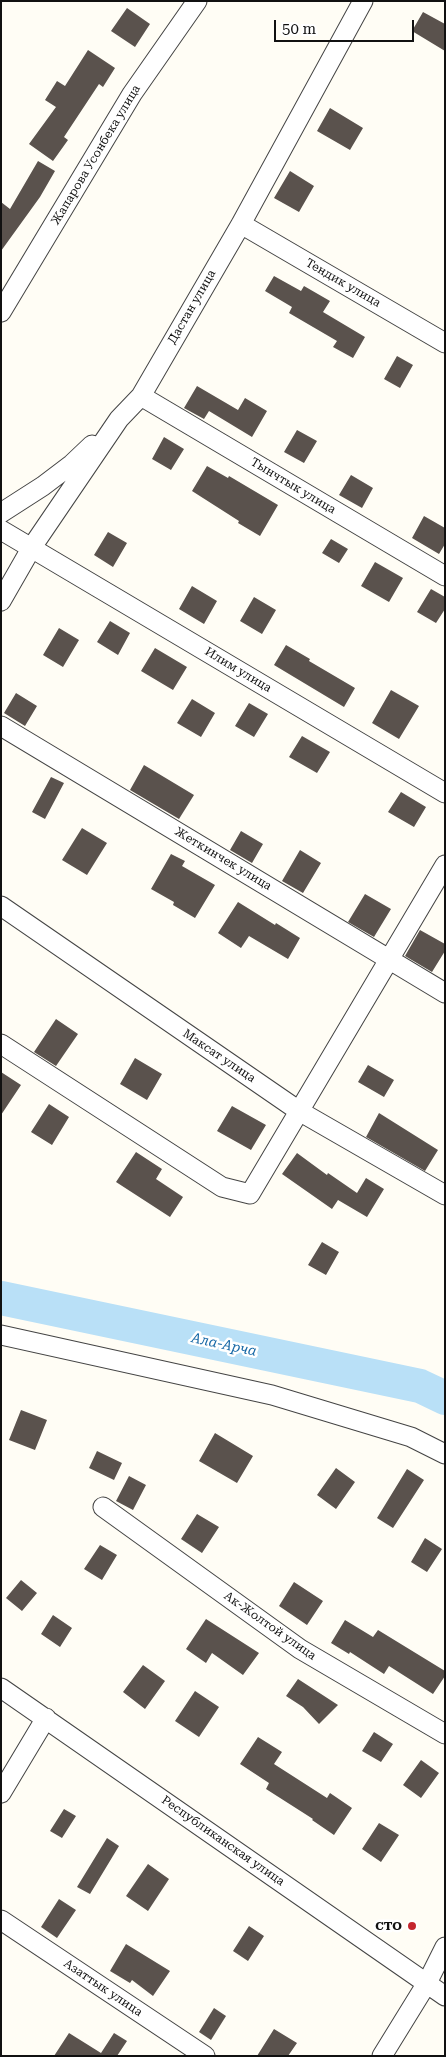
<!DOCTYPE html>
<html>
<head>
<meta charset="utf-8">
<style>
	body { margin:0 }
	#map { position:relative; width:446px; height:2057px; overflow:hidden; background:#fffdf5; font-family:"Roboto Serif",serif }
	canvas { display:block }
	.frame { position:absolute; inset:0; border:2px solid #111; pointer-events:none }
	.scale { position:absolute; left:274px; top:20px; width:140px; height:22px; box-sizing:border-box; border:2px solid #111; border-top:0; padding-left:6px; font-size:15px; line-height:18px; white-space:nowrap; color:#111; -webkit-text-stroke:4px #fff; paint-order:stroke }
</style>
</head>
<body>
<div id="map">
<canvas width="446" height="2057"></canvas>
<div class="frame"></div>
<div class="scale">50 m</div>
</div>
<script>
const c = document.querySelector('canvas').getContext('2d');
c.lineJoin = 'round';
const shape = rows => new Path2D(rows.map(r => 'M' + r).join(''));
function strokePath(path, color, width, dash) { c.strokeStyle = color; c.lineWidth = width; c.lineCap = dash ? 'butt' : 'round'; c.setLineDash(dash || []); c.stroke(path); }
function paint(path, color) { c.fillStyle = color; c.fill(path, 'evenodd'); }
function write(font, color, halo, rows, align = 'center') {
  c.font = font + ' "Roboto Serif",serif'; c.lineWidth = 5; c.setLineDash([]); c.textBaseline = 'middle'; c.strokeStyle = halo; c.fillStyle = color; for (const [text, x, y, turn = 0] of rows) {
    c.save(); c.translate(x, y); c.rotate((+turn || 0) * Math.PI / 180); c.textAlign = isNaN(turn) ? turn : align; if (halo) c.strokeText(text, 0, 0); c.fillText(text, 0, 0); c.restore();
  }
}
const river = shape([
	[1,1298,420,1386,445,1398]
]);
const building = shape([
	[127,8,150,24,135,47,111,31],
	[423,12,445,24,445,51,412,31],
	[88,50,115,68,103,87,99,84,64,137,68,140,53,161,29,144,56,107,45,100,57,81,65,86],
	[330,108,363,128,350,150,317,131],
	[38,161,55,171,40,197,1,251,1,202,10,209],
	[290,171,314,186,299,212,274,198],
	[274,276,301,291,304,286,330,301,323,312,365,337,353,358,333,347,337,341,289,313,292,307,265,291],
	[397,356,413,365,400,388,384,379],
	[197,386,238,410,245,398,267,411,252,437,209,411,204,419,184,408],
	[297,430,317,441,304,463,284,452],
	[164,437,184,449,171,470,152,459],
	[207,466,228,478,229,476,278,505,260,536,238,523,239,521,192,491],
	[351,475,373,488,362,508,339,495],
	[424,516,445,528,445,544,439,554,412,538],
	[108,532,127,543,113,567,94,555],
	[331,539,348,549,339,563,322,553],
	[375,562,403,578,389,602,361,586],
	[192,586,217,601,204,624,179,609],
	[431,589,445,597,445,609,436,623,417,612],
	[254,597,276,610,262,634,240,621],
	[110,621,130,633,118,655,97,642],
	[59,628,79,640,63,667,43,655],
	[286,645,310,659,309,661,355,688,344,707,274,665],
	[155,648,187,667,173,690,141,671],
	[391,690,419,706,399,739,372,723],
	[16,693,37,706,25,726,4,713],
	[192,699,215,713,201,737,177,723],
	[249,703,268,714,254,737,235,726],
	[302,736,330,752,317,773,289,757],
	[144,765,194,795,179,819,130,790],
	[51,777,64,783,45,819,32,812],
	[401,792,426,807,414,827,388,812],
	[82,828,107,843,87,875,62,860],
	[241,831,263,844,252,863,230,850],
	[300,850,321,863,303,893,282,881],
	[171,854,185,861,182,866,215,885,195,918,173,905,174,902,151,889],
	[365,894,391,909,374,937,348,922],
	[238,902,275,925,276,923,300,938,288,959,249,936,241,948,218,933],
	[420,930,445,944,445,951,432,972,405,956],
	[56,1019,78,1034,56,1066,34,1052],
	[135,1058,162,1074,147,1100,120,1084],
	[368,1065,394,1080,384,1097,358,1082],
	[1,1072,21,1085,1,1115],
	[49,1104,69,1117,52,1145,31,1132],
	[232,1106,266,1125,251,1150,217,1131],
	[379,1113,438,1150,425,1171,366,1137],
	[136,1152,162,1169,156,1179,183,1197,170,1217,116,1182],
	[297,1153,327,1175,328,1173,357,1193,366,1178,384,1189,367,1217,338,1200,332,1209,282,1174],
	[322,1242,339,1252,326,1275,308,1265],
	[21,1410,47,1420,35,1450,9,1440],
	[215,1433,253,1456,237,1483,199,1461],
	[97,1451,122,1463,114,1480,89,1468],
	[336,1468,355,1482,336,1509,317,1495],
	[407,1469,424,1480,393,1528,377,1518],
	[129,1476,146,1485,133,1510,116,1501],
	[197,1514,219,1527,202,1553,181,1539],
	[425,1538,442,1549,427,1572,411,1562],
	[100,1545,117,1555,102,1580,84,1569],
	[21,1580,37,1593,22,1611,6,1598],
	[294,1582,323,1601,307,1625,279,1606],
	[53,1615,72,1628,60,1647,41,1634],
	[206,1619,259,1653,243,1675,212,1653,206,1663,186,1649],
	[345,1620,373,1637,378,1630,445,1671,445,1676,433,1694,389,1666,384,1674,350,1652,349,1654,331,1643],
	[143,1665,165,1681,145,1709,123,1692],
	[298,1679,338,1705,319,1724,303,1707,286,1696],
	[195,1691,219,1707,199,1737,175,1721],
	[374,1732,393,1744,381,1762,362,1751],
	[258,1737,282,1752,274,1764,327,1798,330,1793,352,1808,334,1835,312,1820,313,1819,266,1789,269,1783,240,1764],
	[421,1760,439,1773,421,1798,403,1785],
	[64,1809,76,1816,62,1838,50,1831],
	[379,1823,399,1835,381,1862,362,1849],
	[107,1838,119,1846,90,1894,77,1887],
	[148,1864,169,1879,148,1911,126,1896],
	[59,1899,76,1910,57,1938,41,1927],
	[249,1926,264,1936,248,1961,233,1951],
	[126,1944,170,1971,153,1996,132,1980,130,1983,110,1971],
	[214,2008,226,2016,211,2040,199,2032],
	[274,2029,297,2043,288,2056,257,2056],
	[69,2033,101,2053,114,2033,127,2041,117,2056,54,2056]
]);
const minor = shape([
	[241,224,445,343],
	[1,312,132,94,197,1],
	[141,396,445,576],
	[1,513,43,486,72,464,92,445],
	[1,530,445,793],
	[1,601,32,547,119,419,141,396,241,224,363,1],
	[1,726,445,993],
	[1,906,299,1111,445,1195],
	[1,1044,222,1187,250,1194,445,865],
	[1,1335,272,1395,411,1437,445,1454],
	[103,1507,300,1649,445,1734],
	[1,1688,445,1996],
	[1,1793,46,1718],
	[1,1920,205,2056],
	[382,2056,427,1983,445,1947]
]);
const markers = [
	[412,1926,5,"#c4262e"]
];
const streetNames = [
	["Жапарова Усонбека улица",96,155,-59],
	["Тендик улица",343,283,30],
	["Дастан улица",192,307,-60],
	["Тынчтык улица",293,486,31],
	["Илим улица",238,670,31],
	["Жеткинчек улица",223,859,31],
	["Максат улица",219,1056,34],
	["Ак-Жолтой улица",270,1626,35],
	["Республиканская улица",223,1841,35],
	["Азаттык улица",103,1988,34]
];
const poiNames = [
	["СТО",402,1926]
];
const waterNames = [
	["Ала-Арча",224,1345,12]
];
strokePath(river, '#b9e0f7', 34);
paint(building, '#5a524d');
strokePath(minor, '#444', 21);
strokePath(minor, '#fff', 19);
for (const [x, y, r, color] of markers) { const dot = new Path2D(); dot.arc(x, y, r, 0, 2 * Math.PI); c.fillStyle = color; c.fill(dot); strokePath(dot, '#fff', 2); }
write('12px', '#111', '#fff', streetNames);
write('bold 12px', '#111', '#fff', poiNames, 'right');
write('italic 14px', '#1768a6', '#fff', waterNames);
</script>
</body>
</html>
